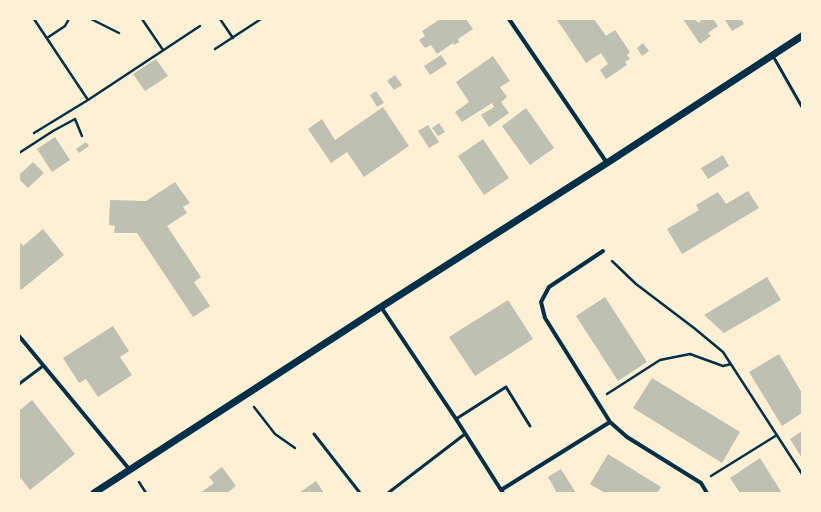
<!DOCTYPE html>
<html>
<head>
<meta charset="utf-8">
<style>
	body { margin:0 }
	#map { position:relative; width:821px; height:512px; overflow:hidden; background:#fdf0d5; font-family:"Source Serif 4",serif }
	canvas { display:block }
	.frame { position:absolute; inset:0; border:20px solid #fdf0d5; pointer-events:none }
</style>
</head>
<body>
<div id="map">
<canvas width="821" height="512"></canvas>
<div class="frame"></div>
</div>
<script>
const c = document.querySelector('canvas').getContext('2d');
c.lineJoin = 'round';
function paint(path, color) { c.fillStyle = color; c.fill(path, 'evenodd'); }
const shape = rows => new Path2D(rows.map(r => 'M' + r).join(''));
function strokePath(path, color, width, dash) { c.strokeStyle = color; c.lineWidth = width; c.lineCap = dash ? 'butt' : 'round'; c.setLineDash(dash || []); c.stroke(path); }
const building = shape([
	[440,19,466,19,473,29,458,39,459,42,454,45,453,43,437,54,431,45,425,48,419,40,425,36,422,31],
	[558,19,594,19,606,36,615,30,630,52,627,55,630,59,625,62,627,65,606,79,600,70,608,64,601,53,586,63,557,20],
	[683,19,695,19,698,23,703,19,713,19,718,26,708,33,711,36,700,44],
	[727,19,741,19,744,24,732,31,725,20],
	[643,43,649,51,642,56,637,48],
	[441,55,447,64,430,75,424,66],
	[493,56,510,81,500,87,507,97,501,102,509,113,489,127,481,115,494,107,492,103,462,122,455,112,469,102,456,82],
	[156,59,168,76,145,91,133,74],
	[395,75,402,85,394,90,387,81],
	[376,91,384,103,377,107,370,95],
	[383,107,409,146,364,177,347,152,331,163,308,129,322,119,335,140],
	[526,108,554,148,530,165,502,126],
	[439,123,445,132,438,136,432,128],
	[428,125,439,142,429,148,418,131],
	[55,137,70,160,52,172,37,149],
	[483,139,509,178,484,195,458,156],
	[86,142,89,146,79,153,76,149],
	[723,155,729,166,708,179,701,168],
	[33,162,44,173,28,188,19,179,19,175],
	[175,182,190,203,183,207,187,213,167,226,201,277,194,282,210,306,193,317,137,233,114,233,115,226,109,225,110,200,146,201],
	[748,191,759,208,682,254,667,229,699,210,696,205,718,192,726,204],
	[43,229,64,255,21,290,19,287,19,241,23,246],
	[767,277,781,300,724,333,704,315],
	[605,297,647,362,618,381,576,316],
	[508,300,533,339,475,376,449,337],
	[113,326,129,351,120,357,132,375,98,397,86,379,79,383,63,358],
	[779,354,802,393,802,413,782,426,749,372],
	[652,378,740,432,722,463,633,408],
	[32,400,75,454,30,490,19,476,19,411],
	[802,431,802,458,790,439],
	[608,454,661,487,657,493,605,493,590,484],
	[760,458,782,493,740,493,730,478],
	[222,467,236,486,227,493,200,493,214,483,209,477],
	[561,469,576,493,557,493,548,477],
	[316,481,324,493,299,493]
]);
const path = shape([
	[34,19,88,100],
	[91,19,119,33],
	[142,19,163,50],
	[220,19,233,38],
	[47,38,65,26,69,19],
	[215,49,261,19],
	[34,133,88,100,200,26],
	[19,153,53,131,75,119,82,136],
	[612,261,636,284,694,328,723,352,802,474],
	[607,394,660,360,690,354,723,366,731,364],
	[254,407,275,434,295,448],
	[711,476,777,435],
	[139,482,146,493]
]);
const service = shape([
	[773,56,802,107],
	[19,384,43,366],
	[456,419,506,387,530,426],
	[314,434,360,493],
	[388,493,465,434]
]);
const minor = shape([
	[509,19,607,163],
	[603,251,549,287,541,302,545,318,610,422],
	[381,307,456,419,503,493],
	[19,336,130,470],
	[501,490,610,422,627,437,701,483,707,493]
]);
const tertiary = shape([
	[94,493,381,307,607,163,802,36]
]);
paint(building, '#bec0b2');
strokePath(path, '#003049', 2.5);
strokePath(service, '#003049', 3);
strokePath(minor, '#003049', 4);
strokePath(tertiary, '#003049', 7);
</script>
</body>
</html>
